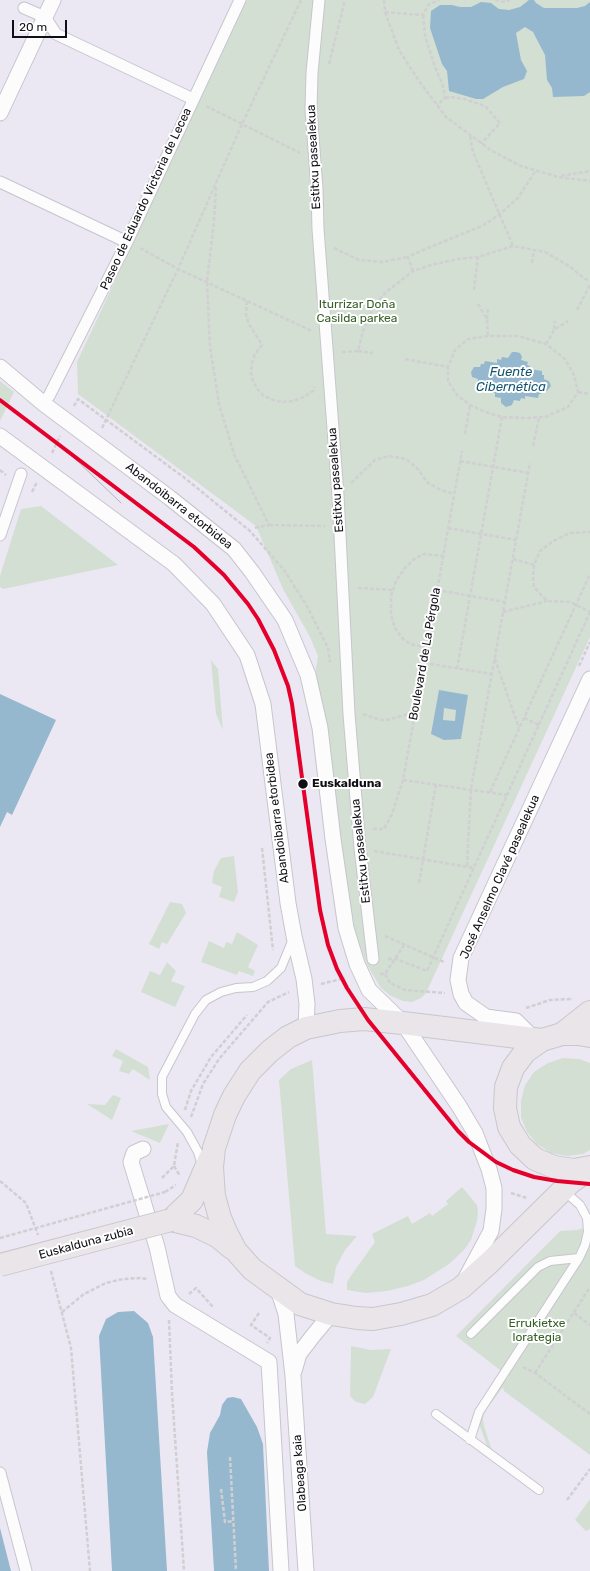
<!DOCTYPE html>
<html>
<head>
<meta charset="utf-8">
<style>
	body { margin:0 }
	#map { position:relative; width:590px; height:1571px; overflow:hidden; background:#ebe8f3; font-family:Rubik,sans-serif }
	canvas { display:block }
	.scale { position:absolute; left:12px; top:20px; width:55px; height:18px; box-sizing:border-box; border:2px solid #110f16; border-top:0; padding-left:5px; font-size:12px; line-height:14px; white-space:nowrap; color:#110f16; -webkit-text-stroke:3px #fff; paint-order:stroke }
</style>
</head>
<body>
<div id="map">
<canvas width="590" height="1571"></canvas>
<div class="scale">20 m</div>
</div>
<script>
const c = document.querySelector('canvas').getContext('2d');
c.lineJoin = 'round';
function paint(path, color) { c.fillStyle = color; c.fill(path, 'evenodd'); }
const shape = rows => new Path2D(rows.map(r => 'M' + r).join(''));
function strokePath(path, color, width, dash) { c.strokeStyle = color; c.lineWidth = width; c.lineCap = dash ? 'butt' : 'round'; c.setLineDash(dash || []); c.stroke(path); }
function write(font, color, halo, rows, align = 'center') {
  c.font = font + ' Rubik,sans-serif'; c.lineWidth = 4; c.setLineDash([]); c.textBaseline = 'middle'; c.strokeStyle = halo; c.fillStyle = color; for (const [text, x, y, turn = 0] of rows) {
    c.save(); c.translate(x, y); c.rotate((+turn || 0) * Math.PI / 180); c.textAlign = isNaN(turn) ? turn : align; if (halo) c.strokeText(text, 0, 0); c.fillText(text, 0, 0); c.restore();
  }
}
const green = shape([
	[247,0,590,0,590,637,426,993,421,998,412,1002,403,1001,391,996,381,988,367,965,356,934,348,898,331,759,323,706,315,674,318,656,310,637,283,589,256,526,78,394,77,362],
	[0,381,14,392,0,421],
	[41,506,118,565,3,589,0,587,0,576,21,509],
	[211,660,218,669,223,730,216,714],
	[234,856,238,892,234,902,219,897,222,887,212,883,214,871,221,858],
	[170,902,182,904,186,913,167,944,162,942,159,949,149,944],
	[237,932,258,945,248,967,255,971,253,976,239,971,237,975,201,962,209,941,224,948,226,942,232,944],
	[167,962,176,971,171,981,185,986,175,1007,141,992,150,971,160,975],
	[116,1049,148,1067,150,1080,133,1069,129,1074,119,1071,123,1061,112,1056],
	[563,1058,579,1059,590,1063,590,1150,583,1154,567,1156,551,1153,537,1144,527,1132,521,1117,521,1101,525,1085,534,1072,548,1063],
	[312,1060,326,1234,357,1236,345,1250,336,1267,333,1284,321,1281,305,1273,295,1266,279,1080,291,1069],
	[113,1095,121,1098,112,1120,87,1104,105,1105],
	[169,1124,160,1143,131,1131],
	[462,1187,477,1205,478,1212,477,1221,471,1240,464,1250,449,1264,424,1280,408,1286,387,1291,366,1293,347,1290,347,1282,350,1277,375,1242,372,1234,408,1216,412,1224,430,1213,432,1216,448,1204,446,1201],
	[590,1226,590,1455,504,1391,503,1387,488,1407,484,1414,483,1419,484,1426,492,1451,489,1451,479,1424,480,1416,505,1379,509,1377,456,1336,560,1231,577,1230],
	[351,1346,371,1350,391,1349,373,1397,365,1404,356,1402,350,1396],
	[590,1499,590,1529,586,1531,575,1520]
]);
const water = shape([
	[529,0,534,0,536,3,544,8,577,8,585,6,590,2,590,92,584,96,553,97,552,88,547,80,545,55,533,32,525,27,516,33,521,60,527,71,524,79,503,87,483,99,476,99,449,91,447,71,442,64,430,28,431,11,440,5,452,5,460,7,471,7,481,2,491,3,499,9,509,10,520,7],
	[512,352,516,352,520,353,522,357,521,360,528,362,527,365,530,366,530,369,542,371,542,375,544,375,544,379,549,381,551,386,547,391,542,392,541,394,539,394,538,398,525,396,525,399,521,398,520,401,514,400,512,405,506,407,501,403,501,398,495,397,495,393,492,393,492,389,480,387,480,383,477,383,478,379,472,377,471,372,474,367,480,367,481,364,484,364,485,361,497,363,497,359,501,360,502,357,508,358],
	[439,690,468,695,461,739,444,740,431,734],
	[444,708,456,710,455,721,443,720],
	[0,694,56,720,12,815,7,812,0,827],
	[134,1311,148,1323,153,1337,167,1571,112,1571,99,1336,106,1319,118,1312],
	[233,1397,241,1399,257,1427,263,1444,269,1571,214,1571,207,1452,210,1433,220,1415,222,1405,227,1398],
	[0,1528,11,1571,0,1571]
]);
const path = shape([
	[384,0,385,12,399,50,419,81,446,117,492,151,521,166,558,177,590,181],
	[495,0,505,2,510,0],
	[385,12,423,15,428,5,439,0],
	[423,15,425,36,435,67,443,86,445,98,437,105],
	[329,64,345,0],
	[445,98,450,97,464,99,485,106,500,123,481,144],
	[206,106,300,153],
	[470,136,473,152,513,246],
	[561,176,590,171],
	[216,187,214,221,207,282,210,347,219,404,234,454,269,525,253,528],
	[140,248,178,269,312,331],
	[334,248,359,260,382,262,408,257],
	[532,263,534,250],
	[413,271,408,257,423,250,482,226,499,215,518,198,536,170],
	[474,290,478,257],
	[247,301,246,315,249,324,262,345,255,354,252,363,251,373,253,381,258,390,264,396,273,400,283,402,293,401,304,397,313,391,315,387],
	[478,304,487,319,488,336],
	[577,310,590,285],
	[487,319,488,309],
	[554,329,555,321],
	[546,344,554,330,568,321],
	[358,351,373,353],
	[342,352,358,351,363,331,373,308,385,293,413,271,431,265,458,259,478,257,513,246,545,252,569,266,585,279,590,280],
	[405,359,448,367,448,381,457,395,470,405,485,412,502,417,525,418,545,417,568,407,578,392,574,375,565,359,546,344,518,336,488,336,468,339,455,350,448,367],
	[578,392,590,394],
	[74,406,78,399,186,479,250,531,284,570,307,606,328,648,330,662],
	[102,428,178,269,242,124,301,0],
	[465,434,470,405],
	[533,446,539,418],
	[52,453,60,436],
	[460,461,529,473],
	[0,470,6,475],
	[351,483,375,460,389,456,406,459,417,468,428,483,441,490,454,494],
	[32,492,37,482],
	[269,525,325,526],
	[448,528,516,540],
	[513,559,534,565,540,551,553,541,570,533,590,532],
	[534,565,533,576,534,587,543,597,548,601,570,602,590,612],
	[358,588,393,590],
	[437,590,505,602],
	[503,612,547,601],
	[427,647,414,645,405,641,400,635,395,628,391,615,391,596,396,581,404,569,414,559,424,554,443,556],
	[495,659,519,728],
	[424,663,492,674],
	[579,666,590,642],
	[457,669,502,417],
	[363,714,380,720,387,720,415,712],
	[524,718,539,725],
	[403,780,507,795],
	[490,792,590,574],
	[373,829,384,829,392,814,403,780,462,451],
	[262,848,273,950],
	[374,851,474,868],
	[467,866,471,789,530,463],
	[419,883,436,784],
	[385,936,444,962],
	[388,959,396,959,427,971,590,612],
	[380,974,385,974,404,945],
	[385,974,390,983,405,990,445,993],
	[321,984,345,978],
	[526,1008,550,1000,573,999],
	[185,1110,191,1091,211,1057,247,1015],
	[191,1117,203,1084,219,1059,268,1002,289,992],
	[174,1166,180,1176],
	[162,1178,174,1166,178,1142],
	[0,1181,26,1203,38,1235],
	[165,1192,176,1185],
	[511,1193,527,1198],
	[51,1271,71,1348,90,1571],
	[189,1294,196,1288,213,1307],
	[62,1312,84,1294,106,1283,123,1279,140,1278,147,1279],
	[259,1313,251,1325,270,1338,267,1343],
	[574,1313,590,1325],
	[169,1320,172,1393,184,1571],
	[523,1367,535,1373,590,1414],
	[535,1373,590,1287],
	[230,1457,236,1571],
	[221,1489,225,1522,233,1521],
	[567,1500,590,1469]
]);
const service = shape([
	[202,1165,198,1152,187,1132,166,1107,162,1094,162,1077,195,1014,206,1000,221,992,236,988,253,987,267,981,281,968,293,939],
	[471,1334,538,1267,550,1261,579,1258],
	[436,1414,539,1490],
	[470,1440,479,1412,579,1258,585,1245,588,1232,587,1218,580,1205,564,1191]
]);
const pedestrian = shape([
	[319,0,312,73,311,110,317,189,318,229,338,495,349,714,360,848,373,959],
	[24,8,45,17,56,34,193,99],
	[0,182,127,242],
	[49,396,127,242,240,0],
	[0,535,21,474],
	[0,1473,26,1571]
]);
const minor = shape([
	[0,113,53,0],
	[0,367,44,404,170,498,234,549,252,572,285,620,308,675,320,728,333,839,346,928,357,964,369,990,403,1023,459,1106,475,1133,489,1169,494,1188,494,1209,491,1231,467,1276],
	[0,436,174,564,213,604,247,655,263,704,288,903,294,936,304,979,307,1004,306,1028],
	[534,1039,516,1021,486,1017,466,1003,461,994,458,980,461,958,590,679],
	[143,1149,134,1153,131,1162,157,1247,168,1296,175,1305,269,1362,281,1571],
	[278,1289,286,1314,293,1376,306,1571],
	[294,1371,299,1354,312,1337,331,1314]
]);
const primary = shape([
	[562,1034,590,1012],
	[590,1036,578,1034,562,1034,542,1040,525,1052,513,1068,506,1087,505,1108,509,1127,520,1145,535,1159,554,1167,574,1170,590,1167],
	[542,1040,403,1023,364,1019,340,1021,306,1028,288,1037,270,1051,250,1071,234,1096,225,1115,214,1148,212,1167,214,1196,220,1218,226,1232,236,1251,252,1269,300,1304,331,1314,357,1318,373,1319,401,1314,432,1305,461,1288,490,1262,571,1182,590,1169],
	[171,1220,192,1200,210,1158],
	[171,1220,196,1226,217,1236,233,1249]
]);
const tram = shape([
	[67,451,121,503]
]);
const pathBridge = shape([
	[0,1238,165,1192]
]);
const primaryBridge = shape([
	[0,1265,171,1220]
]);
const tram1 = shape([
	[0,400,194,547,224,575,248,604,258,619,274,650,288,686,292,704,320,910,328,945,337,969,347,988,368,1020,458,1131,469,1142,496,1162,513,1170,534,1177,557,1181,590,1184]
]);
const markers = [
	[303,784,5.5,"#110f16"]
];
const streetNames = [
	["Estitxu pasealekua",314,157,-93],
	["Paseo de Eduardo Victoria de Lecea",146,199,-65],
	["Estitxu pasealekua",336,480,-94],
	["Abandoibarra etorbidea",179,506,38],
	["Boulevard de La Pérgola",425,654,-80],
	["Abandoibarra etorbidea",277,818,-97],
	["Estitxu pasealekua",361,851,-96],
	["José Anselmo Clavé pasealekua",500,877,-66],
	["Euskalduna zubia",86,1243,-15],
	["Olabeaga kaia",300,1473,-94]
];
const parkNames = [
	["Iturrizar Doña",357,305],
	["Casilda parkea",357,319],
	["Errukietxe",537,1324],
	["lorategia",537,1338]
];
const stopNames = [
	["Euskalduna",312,784]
];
const waterNames = [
	["Fuente",511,372],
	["Cibernética",511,387]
];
paint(green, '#d3dfd3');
paint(water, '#96b8cf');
strokePath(service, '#c7c5cd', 10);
strokePath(pedestrian, '#c7c5cd', 13);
strokePath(minor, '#c7c5cd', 17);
strokePath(primary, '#c8c7cc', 24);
strokePath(path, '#d0cfd2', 2.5, [4, 2]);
strokePath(service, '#fcfcfd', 8);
strokePath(pedestrian, '#fcfcfd', 11);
strokePath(minor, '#fcfcfd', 15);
strokePath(primary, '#eae5e8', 22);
strokePath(tram, '#b4b3b6', 1);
strokePath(primaryBridge, '#c8c7cc', 24, []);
strokePath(pathBridge, '#d0cfd2', 2.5, [4, 2]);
strokePath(primaryBridge, '#eae5e8', 22);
strokePath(tram1, '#e4002b', 4);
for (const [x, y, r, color] of markers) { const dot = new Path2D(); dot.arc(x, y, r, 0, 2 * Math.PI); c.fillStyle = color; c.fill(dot); strokePath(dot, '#fff', 1.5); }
write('12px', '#110f16', '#fff', streetNames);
write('12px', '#355f26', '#fff', parkNames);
write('bold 12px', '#110f16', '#fff', stopNames, 'left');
write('italic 13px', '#135571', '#fff', waterNames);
</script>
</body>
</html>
